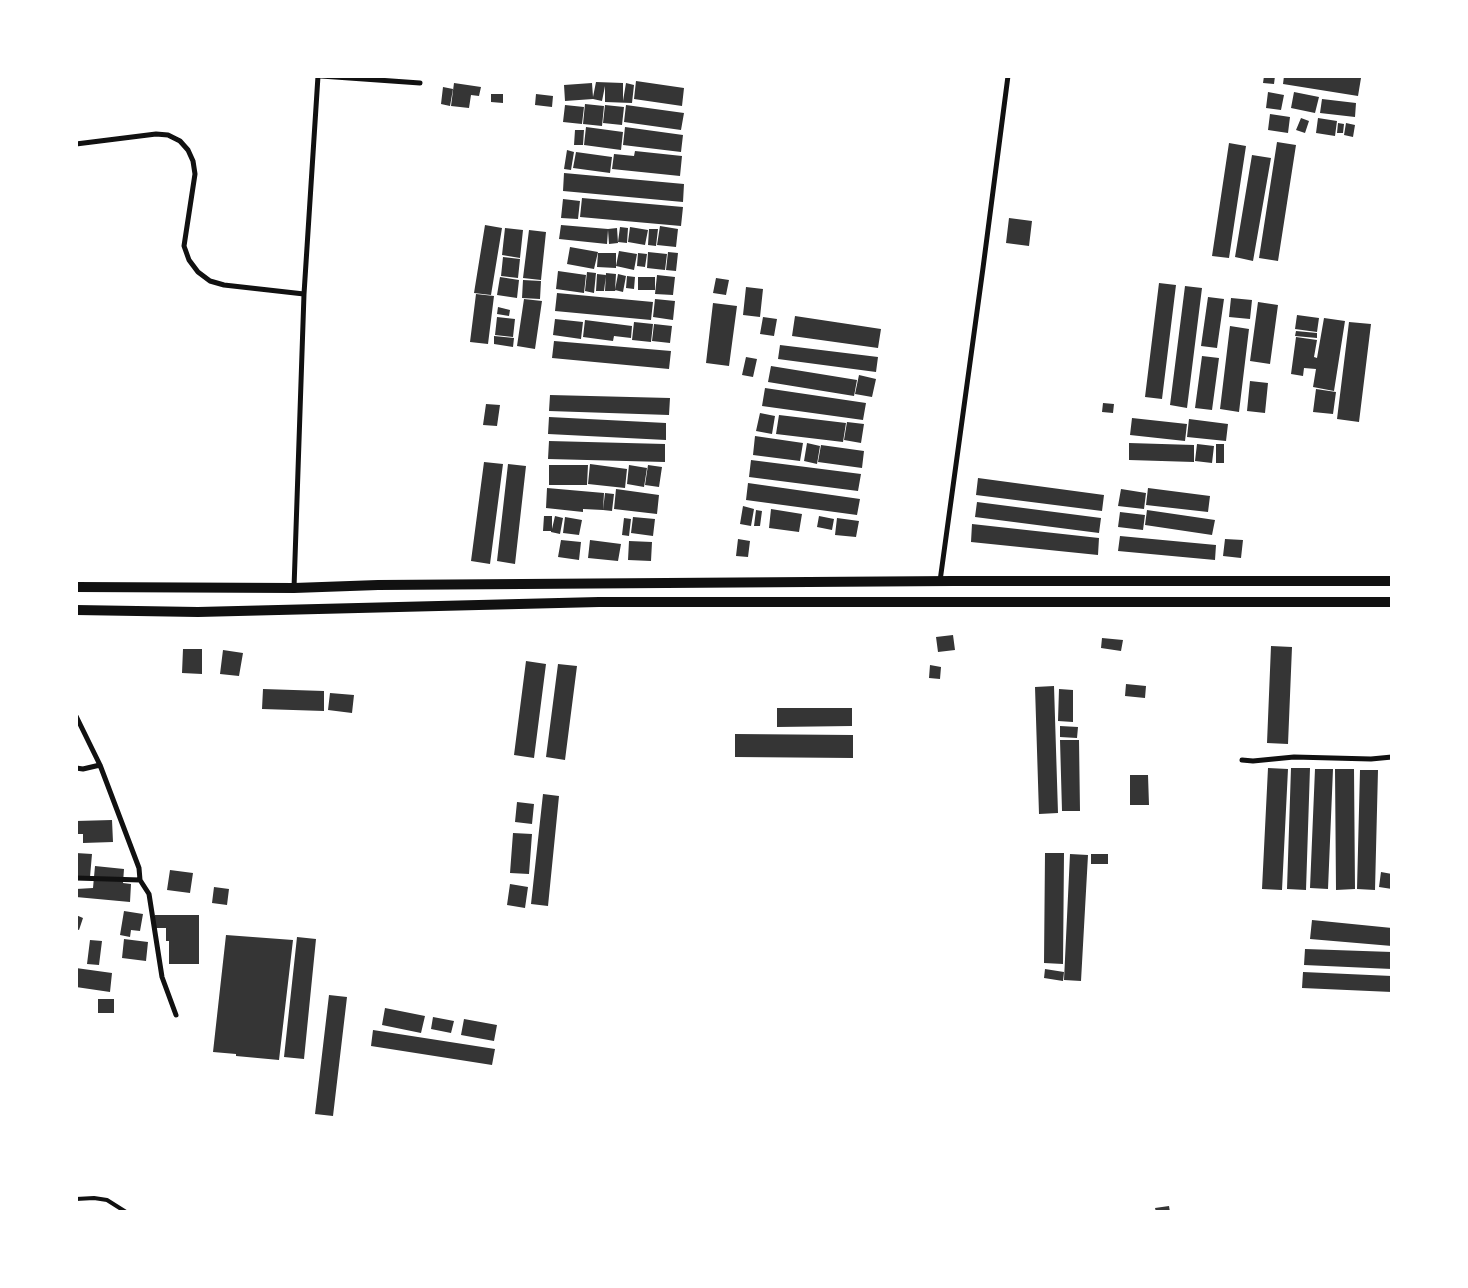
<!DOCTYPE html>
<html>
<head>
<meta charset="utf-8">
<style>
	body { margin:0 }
	#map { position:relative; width:1468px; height:1288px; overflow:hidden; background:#fff; font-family:Commissioner,sans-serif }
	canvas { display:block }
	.frame { position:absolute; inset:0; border:78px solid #fff; pointer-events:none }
</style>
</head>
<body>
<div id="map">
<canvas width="1468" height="1288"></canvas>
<div class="frame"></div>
</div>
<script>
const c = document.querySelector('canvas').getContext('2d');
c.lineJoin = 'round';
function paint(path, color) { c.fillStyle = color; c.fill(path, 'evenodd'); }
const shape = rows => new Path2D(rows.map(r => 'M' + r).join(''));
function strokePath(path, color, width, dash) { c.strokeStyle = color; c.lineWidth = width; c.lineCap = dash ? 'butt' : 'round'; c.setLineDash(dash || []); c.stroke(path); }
const building = shape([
	[1264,76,1275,76,1274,84,1263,83],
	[1284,76,1353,76,1361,78,1358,96,1283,84],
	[636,81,684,88,682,106,634,99],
	[596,82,623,83,623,101,626,83,634,85,632,103,605,102,605,86,602,101,593,99,565,101,564,85,592,83,593,97],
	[454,83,481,87,479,96,471,95,469,108,451,106],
	[443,87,453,89,450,106,441,104],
	[1268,92,1284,95,1281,110,1266,108],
	[1294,92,1319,97,1315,113,1291,108],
	[491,94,503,94,503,103,491,102],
	[536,94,553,96,552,107,535,105],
	[1322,99,1356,103,1355,117,1320,113],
	[585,104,604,106,602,126,583,124],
	[565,105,584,107,582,124,563,122],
	[605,105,624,107,622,125,603,123],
	[626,105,684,113,681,130,624,122],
	[1270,114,1290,117,1288,133,1268,130],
	[1301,118,1309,121,1305,133,1296,130],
	[1318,118,1337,121,1335,136,1316,133],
	[1338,123,1344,124,1343,133,1337,133],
	[1346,123,1355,125,1353,137,1344,135],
	[586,127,623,132,621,150,584,145],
	[625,127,683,135,681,152,623,145],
	[575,130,584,130,583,145,574,145],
	[1277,142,1296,145,1278,261,1259,258],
	[1229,143,1246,146,1229,258,1212,256],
	[567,150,574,152,571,170,564,169],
	[635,151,682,156,680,176,612,169,614,154,634,156],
	[576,152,612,157,610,173,573,168],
	[1252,155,1271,158,1253,261,1235,257],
	[564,173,684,184,683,202,563,191],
	[582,198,683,207,681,226,580,217],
	[563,199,580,201,578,219,561,218],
	[1009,218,1032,221,1029,246,1006,243],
	[485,225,502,228,491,295,474,293],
	[561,225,608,229,617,228,618,243,609,244,608,230,607,244,559,239],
	[660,226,678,229,676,247,657,245],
	[620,227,628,228,627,243,618,242],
	[630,227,648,230,645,245,628,242],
	[505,228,523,230,520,258,502,255],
	[649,229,658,229,656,246,648,245],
	[529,230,546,232,541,280,523,278],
	[570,247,598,252,594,269,567,264],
	[619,251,637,254,634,270,616,266],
	[648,252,667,254,665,270,647,268],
	[668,252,678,253,676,271,666,270],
	[598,253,616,253,616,268,597,267],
	[638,253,647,254,645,267,637,266],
	[503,257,520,259,518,278,501,276],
	[558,271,586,275,584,293,556,289],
	[587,272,596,273,594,293,585,291],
	[606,273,616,274,615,291,605,291],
	[597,274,606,275,604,291,596,291],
	[618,274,626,276,623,292,615,290],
	[657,275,675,277,673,295,655,294],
	[627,276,635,277,634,289,626,288],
	[500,277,519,280,517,298,497,295],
	[638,277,655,277,655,290,638,290],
	[716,278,729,280,726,295,713,293],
	[523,280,541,281,540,299,522,298],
	[1159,283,1176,285,1162,399,1145,397],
	[1185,286,1202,288,1187,408,1170,405],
	[746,287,763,289,760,317,743,315],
	[557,293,653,302,651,320,555,311],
	[476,294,494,296,488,344,470,342],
	[1208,297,1224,299,1217,348,1201,346],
	[1231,298,1252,300,1250,319,1229,317],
	[524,299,542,301,535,349,517,346],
	[655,299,675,301,673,320,653,317],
	[1258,302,1278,305,1270,364,1250,361],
	[713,303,737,306,729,366,706,363],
	[498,307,510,310,509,316,497,314],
	[1297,315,1319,318,1317,332,1295,329],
	[795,316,881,329,878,348,792,336],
	[497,317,515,319,513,337,495,335],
	[763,317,777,319,774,336,760,334],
	[1324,318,1345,321,1334,391,1313,387,1316,369,1304,368,1303,376,1291,374,1296,337,1317,340,1314,357,1317,358],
	[555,319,583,322,581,339,553,335],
	[585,320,632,326,631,338,614,336,613,341,583,337],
	[634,322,653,324,651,342,632,340],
	[1349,322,1371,324,1359,422,1337,419],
	[654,324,672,326,670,343,652,341],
	[1230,326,1249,329,1239,412,1220,409],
	[1296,331,1317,333,1317,338,1295,336],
	[494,336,514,338,513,347,494,344],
	[554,341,671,351,669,369,552,358],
	[780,345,878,357,876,372,778,359],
	[1202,356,1219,358,1212,410,1195,408],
	[746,357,757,359,753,377,742,375],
	[771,366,857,380,854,396,768,382],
	[859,375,876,379,872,397,855,394],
	[1250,381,1268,383,1265,413,1247,411],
	[765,388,866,403,863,420,762,406],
	[1316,389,1336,392,1333,414,1313,412],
	[550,395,670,398,669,415,549,411],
	[1103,403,1114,404,1113,413,1102,412],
	[486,404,500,405,497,426,483,425],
	[760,413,775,416,772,434,756,431],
	[779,415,846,423,843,442,776,434],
	[549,417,666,423,666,440,548,434],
	[1132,418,1187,424,1185,441,1130,435],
	[1189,419,1228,424,1226,441,1187,437],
	[847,422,864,424,861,443,844,440],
	[755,436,803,443,800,461,753,455],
	[549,441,665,444,665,462,548,459],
	[807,443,820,446,817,464,804,461],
	[1129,443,1194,445,1194,462,1129,460],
	[1197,444,1214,446,1212,463,1195,461],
	[1216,444,1224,444,1224,463,1216,463],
	[821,445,864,451,862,468,818,462],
	[751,460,861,474,858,491,749,477],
	[484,462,503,464,490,564,471,561],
	[508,464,526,466,515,564,497,561],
	[590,464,627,469,625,488,588,484],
	[549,465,588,465,587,485,549,485],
	[629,465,647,468,644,487,627,484],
	[648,465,662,467,659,487,645,485],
	[978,478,1104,495,1102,511,976,495],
	[748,483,860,499,857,515,746,500],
	[547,488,604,493,603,510,583,509,583,512,546,508],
	[1148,488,1210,496,1208,512,1146,505],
	[616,489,659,495,657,514,614,509],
	[1121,489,1146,493,1144,509,1118,506],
	[605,493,614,494,612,511,603,510],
	[977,502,1101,518,1099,533,975,517],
	[743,506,754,509,751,526,740,524],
	[771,509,802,514,799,532,769,528],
	[756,510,762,511,760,526,754,526],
	[1147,510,1215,520,1212,535,1145,525],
	[1120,512,1145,515,1143,530,1118,527],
	[544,516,552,516,552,529,555,516,563,518,560,534,551,532,551,531,543,531],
	[819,516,834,519,832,530,817,527],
	[565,517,582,520,579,535,563,533],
	[633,517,655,519,653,536,631,533],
	[624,518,631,519,629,536,622,535],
	[837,518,859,521,856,537,835,535],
	[972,524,1099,538,1098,555,971,542],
	[1120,536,1216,545,1215,560,1118,551],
	[738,539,750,541,748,557,736,556],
	[1225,539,1243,540,1241,558,1223,556],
	[561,540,581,542,579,560,558,557],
	[590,540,621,544,618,561,588,558],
	[629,541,652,542,651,561,628,560],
	[953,635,955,650,938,652,936,637],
	[1102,638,1123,640,1121,651,1101,648],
	[1271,646,1292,647,1288,744,1267,743],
	[183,649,202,649,202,674,182,673],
	[223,650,243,653,239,676,220,674],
	[526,661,546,664,534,758,514,755],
	[558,664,577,666,565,760,546,757],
	[930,665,941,667,940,679,929,678],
	[1126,684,1146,686,1145,698,1125,696],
	[1054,686,1058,813,1039,814,1035,687],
	[263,689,324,691,324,711,262,709],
	[1059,689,1073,690,1073,722,1058,721],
	[330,693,354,695,352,713,328,710],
	[777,708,852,708,852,726,777,727],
	[1060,726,1078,727,1077,738,1060,737],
	[735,734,853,735,853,758,735,757],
	[1060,740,1079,740,1080,811,1062,811],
	[1268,768,1288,769,1282,890,1262,889],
	[1291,768,1310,768,1306,890,1287,889],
	[1315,769,1333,769,1328,889,1310,888],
	[1335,769,1354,769,1355,889,1336,890],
	[1360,770,1378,770,1375,890,1357,889],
	[1130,775,1148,775,1149,805,1130,805],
	[543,794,559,796,548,906,531,904],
	[517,802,534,804,532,824,515,822],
	[112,820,113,842,83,843,83,834,76,834,76,821],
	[513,833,532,834,529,874,510,873],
	[76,853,92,854,90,877,76,876],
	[1045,853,1064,853,1063,964,1044,963],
	[1070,854,1088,855,1081,981,1064,980],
	[1091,854,1108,854,1108,864,1091,864],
	[95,866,124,869,123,883,131,884,130,902,76,897,76,889,93,888],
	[170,870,193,873,190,893,167,890],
	[1381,872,1392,874,1392,889,1379,887],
	[510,884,528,887,525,908,507,905],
	[214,887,229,889,227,905,212,903],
	[124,911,143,914,140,931,131,930,130,937,120,935],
	[76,915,83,918,79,930,76,929],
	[155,915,199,915,199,964,169,964,169,941,166,941,166,928,155,928],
	[1312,920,1392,928,1392,946,1310,939],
	[226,935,293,940,279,1060,236,1056,236,1054,213,1052],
	[297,937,316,939,304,1059,284,1057],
	[124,939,148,942,146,961,122,958],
	[90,940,102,941,99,965,87,964],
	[1305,949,1392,952,1392,969,1304,965],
	[76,968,112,973,110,992,76,987],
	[1045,969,1064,972,1063,981,1044,978],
	[1303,972,1392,976,1392,992,1302,988],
	[329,995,347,997,333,1116,315,1114],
	[98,999,114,999,114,1013,98,1013],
	[385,1008,425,1016,421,1033,382,1025],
	[433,1017,454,1021,451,1033,431,1029],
	[464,1019,497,1025,494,1041,461,1035],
	[373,1030,495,1049,492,1065,371,1046],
	[1169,1206,1170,1212,1156,1212,1155,1208]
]);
const service = shape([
	[76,1199,94,1198,107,1200,126,1212]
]);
const minor = shape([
	[321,76,420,83],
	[76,144,156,134,168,135,180,141,188,150,193,161,195,174,184,246,189,260,198,272,210,281,224,285,304,294],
	[940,581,983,268,1008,76],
	[294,588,304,294,318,76],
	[76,716,100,765,139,868,140,880,149,894,162,977,176,1015],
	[1242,760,1253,761,1294,757,1371,759,1392,757],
	[76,768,83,769,100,765],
	[76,878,140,880]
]);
const secondary = shape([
	[76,587,294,588,378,585,953,581,1392,581],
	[76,610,198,612,599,602,1392,602]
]);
paint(building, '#353535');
strokePath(service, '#111', 4);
strokePath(minor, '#111', 5);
strokePath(secondary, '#111', 10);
</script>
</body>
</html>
